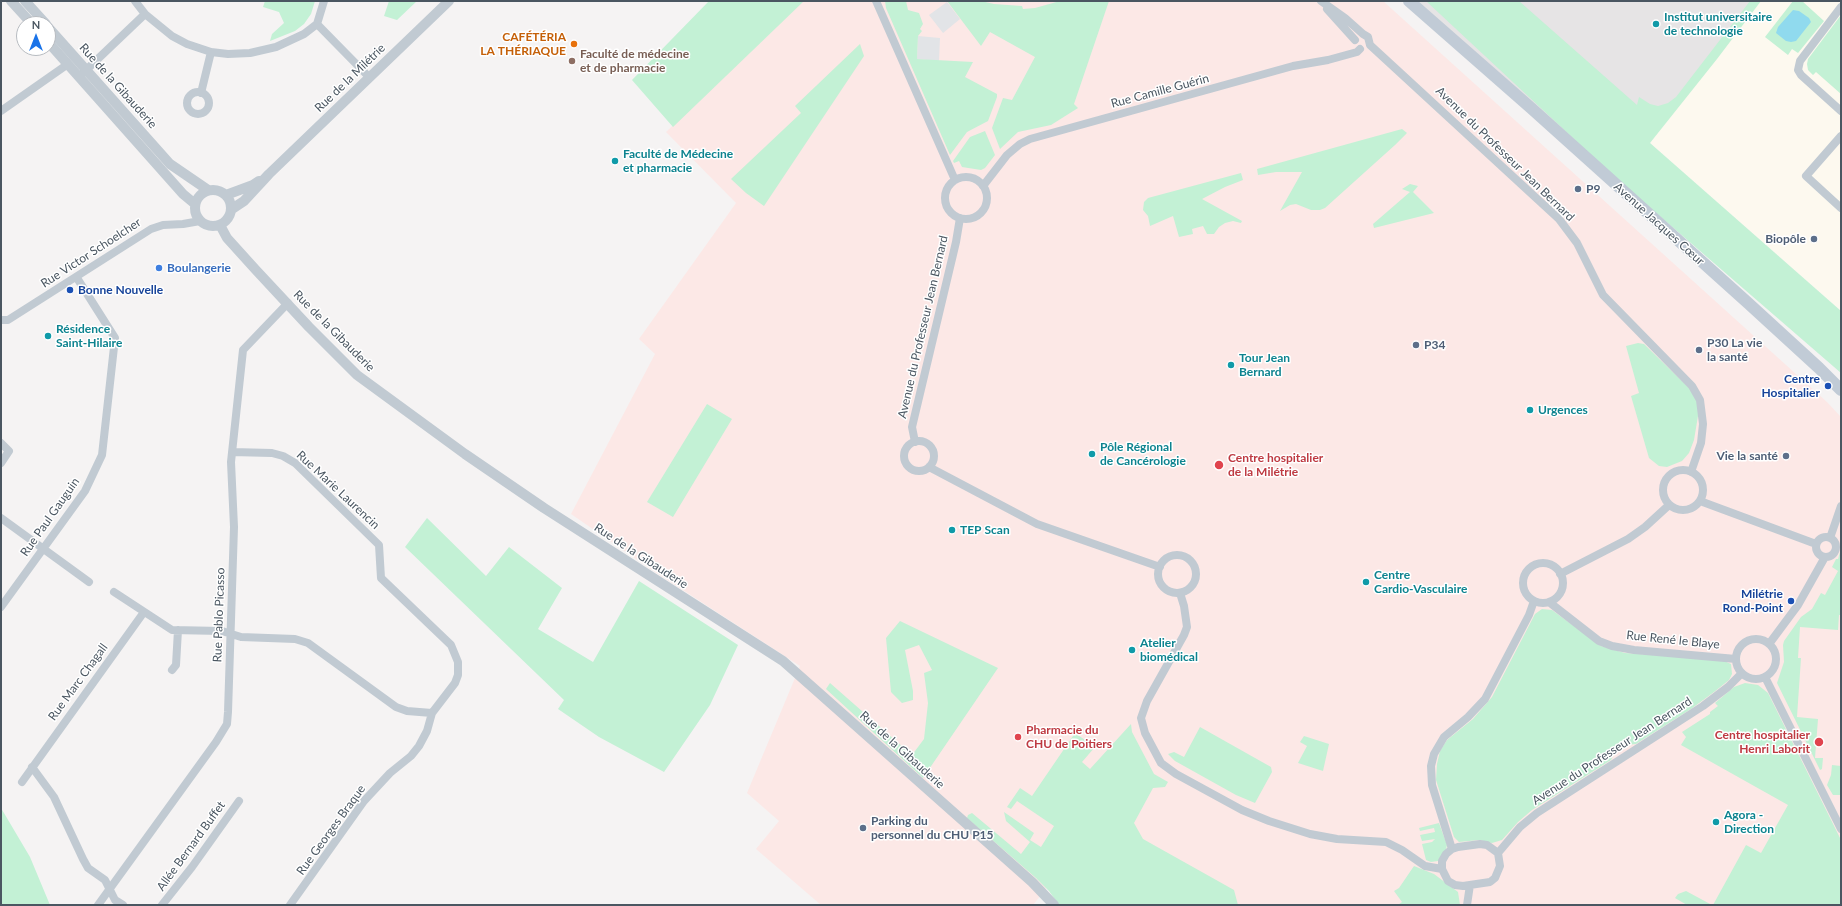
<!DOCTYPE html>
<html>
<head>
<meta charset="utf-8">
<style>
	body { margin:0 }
	#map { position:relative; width:1842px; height:906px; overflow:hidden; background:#f5f3f3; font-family:Lato,sans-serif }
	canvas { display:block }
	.frame { position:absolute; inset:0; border:2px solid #4a5661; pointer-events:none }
	.north { position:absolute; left:16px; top:16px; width:40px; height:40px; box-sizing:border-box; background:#fff; border:1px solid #b7bbc0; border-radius:50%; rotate:0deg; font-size:11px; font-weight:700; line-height:16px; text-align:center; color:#4a5661 }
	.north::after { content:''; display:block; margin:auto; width:14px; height:18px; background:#1a73e8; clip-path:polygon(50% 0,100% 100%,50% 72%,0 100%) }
</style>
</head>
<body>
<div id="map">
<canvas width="1842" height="906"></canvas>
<div class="frame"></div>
<div class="north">N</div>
</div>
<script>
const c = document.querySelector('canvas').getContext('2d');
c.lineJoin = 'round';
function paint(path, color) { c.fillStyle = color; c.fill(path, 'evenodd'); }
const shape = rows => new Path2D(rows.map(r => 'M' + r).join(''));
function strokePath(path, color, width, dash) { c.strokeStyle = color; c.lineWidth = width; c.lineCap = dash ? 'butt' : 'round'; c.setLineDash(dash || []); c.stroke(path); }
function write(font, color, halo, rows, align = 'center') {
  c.font = font + ' Lato,sans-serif'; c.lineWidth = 3; c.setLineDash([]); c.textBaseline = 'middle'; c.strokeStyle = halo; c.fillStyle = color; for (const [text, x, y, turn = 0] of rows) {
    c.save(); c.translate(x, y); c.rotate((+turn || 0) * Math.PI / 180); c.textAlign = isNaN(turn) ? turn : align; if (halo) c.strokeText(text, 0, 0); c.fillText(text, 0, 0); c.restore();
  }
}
const commercial = shape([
	[1757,1,1841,1,1841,311,1650,143]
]);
const education = shape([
	[1416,1,1757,1,1613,174]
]);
const medical = shape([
	[803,1,1383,1,1827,402,1841,417,1841,905,1066,905,1049,885,1033,905,821,905,756,849,779,821,747,793,800,666,655,572,571,514,655,354,639,339,736,203,666,132]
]);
const airport = shape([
	[947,2,960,19,943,33,929,15],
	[918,36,940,38,939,61,917,59]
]);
const green = shape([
	[265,1,315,1,311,14,304,24,295,31,270,41,272,34,284,23,279,12,263,7],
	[389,1,417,1,397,20,384,16],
	[709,1,804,1,673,127,632,80],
	[885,1,906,1,908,10,919,13,923,24,920,29,922,31,918,36,917,59,973,62,965,77,997,94,997,97,988,121,967,132,950,155,886,8],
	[947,1,981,1,994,4,1022,6,1023,9,1035,8,1060,1,1109,1,1074,104,1078,108,1051,125,1018,132,1000,149,992,128,1003,98,1012,100,1035,57,990,32,981,46],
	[1426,1,1519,1,1637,105,1639,97,1650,104,1658,106,1668,103,1676,97,1750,1,1761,1,1717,59,1650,143,1841,311,1841,373,1618,180],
	[1793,1,1802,1,1824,21,1798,53,1792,49,1788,55,1765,37],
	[1841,15,1841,94,1816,72,1813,75,1808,70,1807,64,1808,59],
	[860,44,864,56,764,206,746,193,731,179,801,113,795,106],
	[1402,129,1407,133,1395,145,1325,208,1320,210,1311,210,1296,204,1290,205,1280,211,1302,172,1276,172,1258,175,1257,169],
	[985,131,995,155,985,168,981,170,962,167,959,161,954,163,953,161,970,137],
	[1241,173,1243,180,1225,187,1202,199,1242,221,1241,223,1233,221,1225,223,1219,227,1214,234,1207,234,1203,226,1192,229,1193,234,1179,237,1173,216,1150,226,1148,216,1143,210,1144,202,1148,198],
	[1410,184,1418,186,1413,192,1434,213,1374,228,1373,224,1410,192,1402,189],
	[1638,343,1644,344,1689,388,1697,401,1699,410,1694,440,1689,453,1682,461,1667,467,1659,466,1649,458,1631,396,1639,393,1626,346],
	[707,404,732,419,673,517,647,502],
	[427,518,486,576,509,547,562,588,538,629,593,662,639,581,738,645,710,705,664,772,599,737,558,709,564,700,405,547],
	[1841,549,1841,615,1839,615,1838,630,1800,627,1798,658,1801,658,1797,717,1818,719,1815,758,1823,758,1822,769,1820,770,1777,683,1784,662,1783,645,1784,641,1801,617,1812,609,1821,593,1825,595,1838,571,1832,567,1836,559,1838,559],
	[1542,609,1552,610,1601,646,1625,653,1722,660,1731,664,1732,674,1729,680,1714,692,1691,709,1636,744,1626,745,1615,752,1611,760,1532,810,1518,822,1502,840,1492,843,1479,840,1459,842,1454,837,1436,780,1437,764,1440,751,1447,740,1473,719,1492,697,1535,614],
	[900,621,998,668,923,778,826,689,830,683,912,755,924,739,928,703,924,673,932,670,919,645,905,650,913,691,913,700,902,703,891,692,886,638],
	[1745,683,1758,685,1768,693,1841,840,1841,905,1713,905,1746,845,1761,853,1788,805,1681,745,1686,737,1682,732,1710,714,1710,712,1718,706,1715,703,1734,687],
	[1131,724,1132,732,1154,774,1168,782,1165,787,1153,788,1134,823,1143,839,1234,890,1238,905,1059,905,1049,891,1036,878,967,818,968,815,972,813,1021,854,1030,842,1006,821,1004,812,1034,833,1030,840,1041,847,1054,826,1017,801,1011,809,1007,807,1020,788,1032,796,1075,733,1095,747,1082,762,1090,769],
	[1200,727,1271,767,1272,772,1255,803,1236,795,1175,761,1168,754,1174,752,1184,757],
	[1304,736,1329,744,1323,771,1298,763,1307,746,1300,742],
	[1832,765,1841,766,1841,795,1833,795,1827,785,1831,775],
	[1,808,30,857,50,905,1,905],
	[1439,823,1447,845,1446,850,1438,861,1431,862,1426,860,1422,844,1432,842,1435,839,1422,841,1420,835,1435,832,1434,828,1420,831,1419,828],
	[1414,866,1434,874,1458,892,1460,905,1398,905,1402,902,1394,891,1399,888],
	[1686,891,1712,905,1687,905,1675,898,1678,894]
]);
const water = shape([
	[1793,10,1799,11,1809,18,1811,22,1796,41,1791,42,1786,41,1776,33,1778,27]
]);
const minor = shape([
	[135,1,145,14],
	[324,1,317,24,369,77],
	[876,1,955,180],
	[1321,1,1345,18,1363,34,1368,37,1370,45,1559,219,1577,243,1603,295,1692,386,1700,400,1703,424,1701,443,1691,472],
	[1841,7,1800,61,1798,70,1801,75,1841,111],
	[1327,9,1355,40],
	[82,74,145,14,172,36,187,44,211,52,228,54,250,53,276,47,304,34,317,24],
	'187 103a11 11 0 1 1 22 0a11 11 0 1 1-22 0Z',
	[201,93,211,52],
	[1,111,68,64],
	[1841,136,1806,176,1841,208],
	'945 198a21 21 0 1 1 42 0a21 21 0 1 1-42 0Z',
	[983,186,1007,155,1020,144,1030,139,1293,66,1328,60,1357,52,1360,49],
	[1,320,8,320,151,229,163,225,183,224,200,221],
	'904 456a15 15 0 1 1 30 0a15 15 0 1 1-30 0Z',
	[915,442,912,427,956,242,960,218],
	[1,443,9,451,1,463],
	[929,467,1037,524,1160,567],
	'1663 490a20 20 0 1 1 40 0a20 20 0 1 1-40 0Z',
	[1700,501,1816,544],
	[1,518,89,582],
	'1816 547a10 10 0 1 1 20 0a10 10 0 1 1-20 0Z',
	[1830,538,1841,506],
	'1158 574a19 19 0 1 1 38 0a19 19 0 1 1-38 0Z',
	'1523 583a20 20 0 1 1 40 0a20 20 0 1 1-40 0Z',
	[1560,574,1628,539,1645,527,1669,505],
	[114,592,172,630,222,631,241,637,295,639,308,643,396,707,407,711,432,713,455,683,458,675,458,662,451,645,381,578,379,545,295,463,283,456,272,453,232,452],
	[1180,593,1184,606,1187,627,1184,635,1147,701,1141,718,1145,733,1161,763,1176,774,1242,810,1269,821,1310,834,1337,839,1386,842,1402,850,1425,866,1442,869],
	[1549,602,1599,641,1612,646,1634,650,1736,659],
	[1,607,85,491,102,455,115,338,77,278],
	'1736 659a20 20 0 1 1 40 0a20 20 0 1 1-40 0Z',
	[1769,644,1798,605,1825,557],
	[172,670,176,665,178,630],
	[1765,677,1841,829],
	[32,767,54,797,83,859,88,868,105,880,115,900,123,905],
	[22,782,144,612],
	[1480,844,1487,845,1498,853,1500,866,1495,878,1490,882,1463,886,1455,885,1448,881,1442,869,1442,861,1446,854,1452,849,1458,847,1480,844],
	[1452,849,1432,785,1431,766,1434,754,1444,737,1468,717,1485,699,1529,615,1534,601],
	[1498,853,1520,827,1537,813,1703,706,1728,687,1742,673],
	[98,905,216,742,227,724,228,712,234,527,231,462,243,350,288,303],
	[162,905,192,867,239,801],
	[290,905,364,801,390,773,411,756,419,746,427,731,432,713],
	[1467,905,1470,885]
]);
const tertiary = shape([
	[11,1,32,24],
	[25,1,46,24],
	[48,27,170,164,208,190],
	[48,42,183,194,195,204],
	'195 208a18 18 0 1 1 36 0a18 18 0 1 1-36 0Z',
	[226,195,253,185,259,181],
	[232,209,244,201,269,174,449,1],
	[220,225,227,238,255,269,309,327,357,375,465,454,544,508,783,661,1032,882,1054,905]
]);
const secondary = shape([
	[1409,1,1531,108,1748,303,1819,368,1841,390]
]);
const markers = [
	[1656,24,4,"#0f9aa8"],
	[574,44,4,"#e8710a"],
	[572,61,4,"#8d6e63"],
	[615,161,4,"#0f9aa8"],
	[1578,189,4,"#5c6f8a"],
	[1814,239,4,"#5c6f8a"],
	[159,268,4,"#3f7fe0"],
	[70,290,4,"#1a4fb4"],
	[48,336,4,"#0f9aa8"],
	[1416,345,4,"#5c6f8a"],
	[1699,350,4,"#5c6f8a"],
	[1231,365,4,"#0f9aa8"],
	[1828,386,4,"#1a4fb4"],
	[1530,410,4,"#0f9aa8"],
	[1092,454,4,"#0f9aa8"],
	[1786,456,4,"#5c6f8a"],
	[1219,465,5,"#e0444e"],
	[952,530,4,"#0f9aa8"],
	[1366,582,4,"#0f9aa8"],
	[1791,601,4,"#1a4fb4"],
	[1132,650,4,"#0f9aa8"],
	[1018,737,4,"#e0444e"],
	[1819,742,5,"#e0444e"],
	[1716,822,4,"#0f9aa8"],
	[863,828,4,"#5c6f8a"]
];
const cultureNames = [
	["Institut universitaire",1664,17],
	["de technologie",1664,31],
	["Faculté de Médecine",623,154],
	["et pharmacie",623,168],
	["Résidence",56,329],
	["Saint-Hilaire",56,343],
	["Tour Jean",1239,358],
	["Bernard",1239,372],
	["Urgences",1538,410],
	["Pôle Régional",1100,447],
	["de Cancérologie",1100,461],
	["TEP Scan",960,530],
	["Centre",1374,575],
	["Cardio-Vasculaire",1374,589],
	["Atelier",1140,643],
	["biomédical",1140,657],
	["Agora -",1724,815],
	["Direction",1724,829]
];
const foodNames = [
	["CAFÉTÉRIA",566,37],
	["LA THÉRIAQUE",566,51]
];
const educationNames = [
	["Faculté de médecine",580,54],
	["et de pharmacie",580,68]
];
const streetNames = [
	["Rue de la Milétrie",350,78,-44],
	["Rue de la Gibauderie",118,86,48],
	["Rue Camille Guérin",1160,91,-15],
	["Avenue du Professeur Jean Bernard",1505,154,44],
	["Avenue Jacques Cœur",1659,224,42],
	["Rue Victor Schoelcher",91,253,-33],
	["Avenue du Professeur Jean Bernard",923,327,-77],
	["Rue de la Gibauderie",334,331,45],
	["Rue Marie Laurencin",338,490,43],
	["Rue Paul Gauguin",50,517,-55],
	["Rue de la Gibauderie",641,556,33],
	["Rue Pablo Picasso",219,615,-88],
	["Rue René le Blaye",1673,640,6],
	["Rue Marc Chagall",78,682,-54],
	["Rue de la Gibauderie",902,750,42],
	["Avenue du Professeur Jean Bernard",1612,751,-33],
	["Rue Georges Braque",331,830,-54],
	["Allée Bernard Buffet",191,846,-54]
];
const serviceNames = [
	["P9",1586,189],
	["Biopôle",1806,239,"right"],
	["P30 La vie",1707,343],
	["la santé",1707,357],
	["P34",1424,345],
	["Vie la santé",1778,456,"right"],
	["Parking du",871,821],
	["personnel du CHU P15",871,835]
];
const shopNames = [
	["Boulangerie",167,268]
];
const transitNames = [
	["Bonne Nouvelle",78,290,"left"],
	["Centre",1820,379],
	["Hospitalier",1820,393],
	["Milétrie",1783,594],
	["Rond-Point",1783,608]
];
const healthNames = [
	["Centre hospitalier",1228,458],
	["de la Milétrie",1228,472],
	["Pharmacie du",1026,730],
	["CHU de Poitiers",1026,744],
	["Centre hospitalier",1810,735,"right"],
	["Henri Laborit",1810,749,"right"]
];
paint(commercial, '#fdf9ef');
paint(education, '#e6e4e5');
paint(medical, '#fce8e6');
paint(airport, '#e2e4e7');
paint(green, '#c3f1d5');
paint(water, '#90daee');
strokePath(minor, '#c1cad2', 8);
strokePath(tertiary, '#c1cad2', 10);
strokePath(secondary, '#c1cbd6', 12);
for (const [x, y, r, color] of markers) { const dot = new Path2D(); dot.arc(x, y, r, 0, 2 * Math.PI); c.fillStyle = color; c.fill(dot); strokePath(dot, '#fff', 1.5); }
write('bold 12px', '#0d838f', '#fff', cultureNames, 'left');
write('bold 12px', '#c56008', '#fff', foodNames, 'right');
write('bold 12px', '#785e54', '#fff', educationNames, 'left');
write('12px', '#4a5661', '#fff', streetNames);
write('bold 12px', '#4e5e75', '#fff', serviceNames, 'left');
write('bold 12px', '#366cbe', '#fff', shopNames, 'left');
write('bold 12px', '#164399', '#fff', transitNames, 'right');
write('bold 12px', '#be3a42', '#fff', healthNames, 'left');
</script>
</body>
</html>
